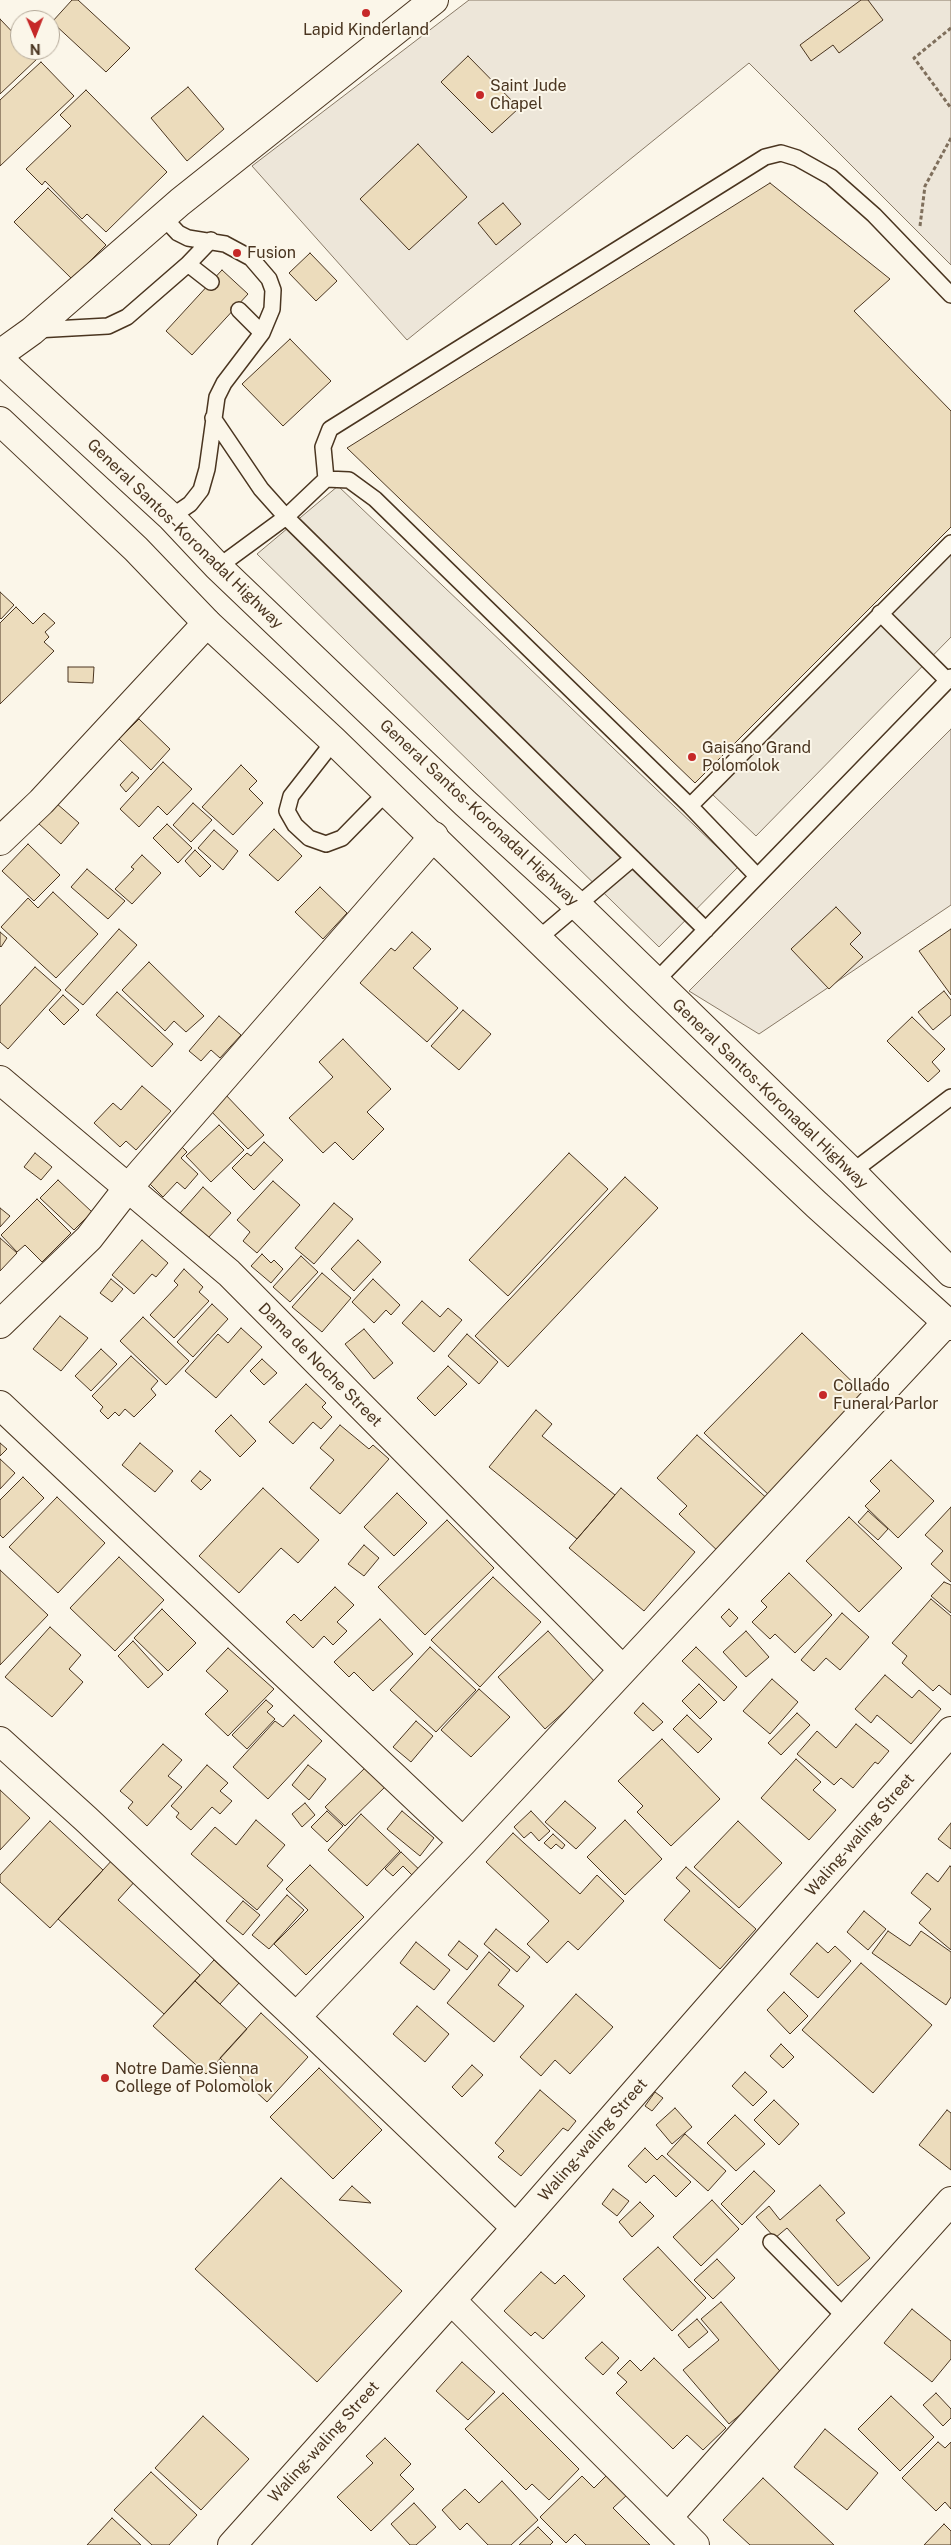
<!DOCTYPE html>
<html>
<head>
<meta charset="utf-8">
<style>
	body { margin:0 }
	#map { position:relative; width:951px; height:2545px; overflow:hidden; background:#fbf6e9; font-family:"Public Sans",sans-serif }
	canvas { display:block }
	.north { position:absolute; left:10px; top:10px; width:50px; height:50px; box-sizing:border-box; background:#fbf6e9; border:1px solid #b4a999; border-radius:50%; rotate:179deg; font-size:14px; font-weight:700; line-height:20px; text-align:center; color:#4a3520 }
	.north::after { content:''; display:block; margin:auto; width:18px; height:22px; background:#c62828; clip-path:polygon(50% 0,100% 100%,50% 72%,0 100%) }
</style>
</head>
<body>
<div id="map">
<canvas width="951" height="2545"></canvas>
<div class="north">N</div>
</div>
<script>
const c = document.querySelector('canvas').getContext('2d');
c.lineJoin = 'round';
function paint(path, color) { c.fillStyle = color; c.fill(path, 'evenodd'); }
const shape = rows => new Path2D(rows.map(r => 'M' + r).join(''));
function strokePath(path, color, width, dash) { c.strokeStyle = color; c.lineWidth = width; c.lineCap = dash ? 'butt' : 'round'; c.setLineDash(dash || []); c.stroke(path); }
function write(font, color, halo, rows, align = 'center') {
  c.font = font + ' "Public Sans",sans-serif'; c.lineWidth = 4; c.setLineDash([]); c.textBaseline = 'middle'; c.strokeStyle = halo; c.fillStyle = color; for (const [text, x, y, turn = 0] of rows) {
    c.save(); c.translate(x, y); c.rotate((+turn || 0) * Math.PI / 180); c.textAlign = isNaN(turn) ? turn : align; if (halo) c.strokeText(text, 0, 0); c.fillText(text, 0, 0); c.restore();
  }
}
const green = shape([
	[469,0,951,0,951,265,749,63,407,340,252,166,469,0],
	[951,729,951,905,759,1034,689,991,951,729]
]);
const parking = shape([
	[338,486,738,867,659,947,257,554,338,486],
	[951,552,951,637,756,836,712,794,951,552]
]);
const building = shape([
	[72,0,78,0,130,48,106,72,52,22,72,0],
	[861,0,868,0,883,20,839,53,833,45,811,61,800,45,861,0],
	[0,19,20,40,20,50,30,50,38,58,0,94,0,19],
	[468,56,519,108,492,133,441,82,468,56],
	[41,62,74,96,0,166,0,100,41,62],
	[188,87,224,129,187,161,151,118,188,87],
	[86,90,167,172,106,232,87,214,82,219,45,181,42,185,26,169,71,126,60,115,86,90],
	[418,144,467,197,409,250,360,199,418,144],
	[770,183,890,279,854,311,951,411,951,527,695,783,347,448,770,183],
	[48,188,106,245,72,279,14,222,48,188],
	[503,203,521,224,496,245,478,223,503,203],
	[310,253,337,281,316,301,289,273,310,253],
	[222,270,248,294,192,355,166,331,222,270],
	[290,339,331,381,283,426,242,384,290,339],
	[0,592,14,605,1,619,0,618,0,592],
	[16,607,33,624,44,613,55,623,45,632,49,637,44,642,54,651,0,704,0,623,16,607],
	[68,667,94,667,93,683,68,682,68,667],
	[139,719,170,749,151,770,119,739,139,719],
	[163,762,192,789,167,815,158,806,139,827,120,809,163,762],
	[241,765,257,781,249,789,263,803,233,835,202,807,241,765],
	[132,772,139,778,126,792,120,785,132,772],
	[56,803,79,823,61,844,38,823,56,803],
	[193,803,212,820,191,842,173,825,193,803],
	[167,824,192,848,178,863,153,838,167,824],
	[274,829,302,856,278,881,249,855,274,829],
	[214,830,238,851,223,870,198,848,214,830],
	[28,844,60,875,34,901,2,871,28,844],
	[195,850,211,866,200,877,185,861,195,850],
	[142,855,161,873,132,904,115,889,134,869,131,867,142,855],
	[87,869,125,901,108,919,71,887,87,869],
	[320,887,347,913,323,939,295,912,320,887],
	[53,892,98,934,56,978,1,927,28,898,38,908,53,892],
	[836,907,861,933,850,944,863,957,829,989,791,949,836,907],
	[119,929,137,945,83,1005,65,990,119,929],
	[951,929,951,995,919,951,951,929],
	[0,932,7,938,1,947,0,946,0,932],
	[412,932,431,949,413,968,458,1008,427,1042,360,983,391,948,395,951,412,932],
	[149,962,204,1016,186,1032,174,1021,165,1031,122,990,149,962],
	[35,967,61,990,8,1049,0,1042,0,1006,35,967],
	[944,991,951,1000,951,1015,933,1030,918,1012,944,991],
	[117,992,173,1044,152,1067,96,1015,117,992],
	[63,995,79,1010,64,1025,49,1010,63,995],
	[463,1010,491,1034,459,1070,431,1046,463,1010],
	[219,1016,241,1035,220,1058,211,1050,201,1061,189,1051,219,1016],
	[912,1017,945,1049,932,1062,940,1071,928,1082,887,1041,912,1017],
	[343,1039,391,1089,367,1112,384,1129,353,1160,335,1142,323,1153,289,1118,333,1077,319,1062,343,1039],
	[142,1086,171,1111,136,1150,126,1141,120,1147,94,1123,113,1103,121,1110,142,1086],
	[223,1092,264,1135,248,1149,207,1107,223,1092],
	[219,1125,244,1150,211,1182,186,1156,219,1125],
	[175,1140,187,1152,181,1158,198,1174,185,1189,177,1182,163,1197,141,1175,175,1140],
	[264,1142,283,1160,254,1190,232,1168,247,1153,251,1156,264,1142],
	[35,1153,52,1167,41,1180,24,1167,35,1153],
	[569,1153,608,1189,508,1296,469,1260,569,1153],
	[625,1177,658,1208,508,1367,475,1336,625,1177],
	[58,1180,92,1212,74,1230,40,1198,58,1180],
	[273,1181,300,1205,257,1253,243,1241,250,1232,237,1220,273,1181],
	[203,1187,231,1213,208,1238,180,1213,203,1187],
	[37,1199,71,1233,42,1262,25,1245,17,1252,1,1235,37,1199],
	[334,1203,353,1219,314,1264,295,1248,334,1203],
	[0,1208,10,1216,0,1227,0,1208],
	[0,1238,17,1253,0,1271,0,1238],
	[142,1240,168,1263,156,1277,152,1274,134,1294,112,1275,142,1240],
	[358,1240,381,1262,354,1291,331,1269,358,1240],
	[262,1254,271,1263,274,1260,283,1269,271,1283,251,1266,262,1254],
	[301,1256,318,1272,290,1302,273,1287,301,1256],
	[184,1269,203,1287,199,1292,209,1301,174,1338,150,1315,178,1285,174,1281,184,1269],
	[322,1273,351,1298,322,1332,292,1307,322,1273],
	[111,1279,123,1289,112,1302,100,1293,111,1279],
	[373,1279,400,1305,391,1315,386,1310,374,1323,352,1302,373,1279],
	[422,1301,440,1317,448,1308,462,1320,434,1352,402,1323,422,1301],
	[212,1304,228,1319,193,1357,177,1342,212,1304],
	[60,1316,88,1338,61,1371,33,1349,60,1316],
	[143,1317,189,1361,166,1385,120,1341,143,1317],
	[241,1328,262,1347,216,1398,185,1371,218,1334,228,1343,241,1328],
	[364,1329,393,1363,374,1379,345,1344,364,1329],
	[802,1333,869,1398,772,1498,704,1433,802,1333],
	[467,1334,498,1362,479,1384,448,1356,467,1334],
	[101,1349,117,1364,91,1391,75,1376,101,1349],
	[131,1356,158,1381,151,1389,156,1395,134,1417,125,1409,119,1416,115,1412,108,1419,100,1411,103,1407,92,1396,131,1356],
	[262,1359,277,1373,264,1385,250,1371,262,1359],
	[448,1366,467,1384,435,1416,417,1398,448,1366],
	[306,1384,326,1403,322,1407,332,1417,321,1429,313,1422,293,1444,269,1422,306,1384],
	[536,1410,552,1424,542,1436,615,1495,577,1539,489,1467,536,1410],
	[231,1415,256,1441,240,1457,215,1431,231,1415],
	[340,1425,369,1449,373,1445,389,1459,340,1514,310,1488,334,1460,320,1448,340,1425],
	[697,1435,771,1502,722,1555,679,1514,687,1506,657,1478,697,1435],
	[0,1443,7,1449,0,1456,0,1443],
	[140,1443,173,1471,155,1492,122,1465,140,1443],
	[0,1459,15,1473,0,1489,0,1459],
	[891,1460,934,1501,898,1538,865,1506,880,1491,870,1481,891,1460],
	[200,1471,211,1480,201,1490,191,1481,200,1471],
	[23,1477,44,1498,3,1538,0,1535,0,1500,23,1477],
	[263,1488,319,1540,298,1563,281,1548,239,1593,199,1556,263,1488],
	[621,1488,695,1552,644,1611,569,1548,621,1488],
	[397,1493,427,1523,394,1556,364,1527,397,1493],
	[57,1497,105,1543,58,1593,9,1547,57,1497],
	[951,1507,951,1582,931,1564,943,1551,925,1535,951,1507],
	[868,1511,888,1529,878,1540,858,1522,868,1511],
	[849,1517,902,1568,859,1612,806,1561,849,1517],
	[447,1520,494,1568,425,1635,378,1587,447,1520],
	[364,1545,379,1558,364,1576,348,1564,364,1545],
	[119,1557,164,1600,115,1651,70,1608,119,1557],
	[0,1570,48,1615,0,1665,0,1570],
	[789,1573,832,1615,795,1653,775,1634,770,1639,752,1622,767,1607,761,1601,789,1573],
	[493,1577,541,1622,480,1687,431,1640,493,1577],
	[944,1582,951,1585,951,1613,931,1596,944,1582],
	[335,1587,354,1605,337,1622,347,1631,333,1645,324,1636,313,1648,286,1622,294,1614,301,1621,335,1587],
	[931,1599,951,1616,951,1695,939,1685,933,1691,902,1663,907,1656,892,1643,931,1599],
	[162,1609,196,1643,168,1671,134,1638,162,1609],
	[729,1609,738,1618,730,1627,721,1617,729,1609],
	[842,1613,869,1637,840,1670,826,1658,814,1671,801,1660,842,1613],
	[380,1619,413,1654,373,1691,354,1672,349,1677,334,1662,380,1619],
	[50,1627,81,1655,69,1669,83,1682,52,1717,5,1677,50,1627],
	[548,1631,596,1683,545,1729,498,1677,548,1631],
	[746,1631,769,1657,746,1677,723,1652,746,1631],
	[133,1641,163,1674,148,1688,118,1656,133,1641],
	[430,1647,476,1690,436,1732,390,1690,430,1647],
	[696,1647,737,1687,724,1701,682,1661,696,1647],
	[228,1648,274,1689,228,1736,205,1714,228,1691,206,1671,228,1648],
	[885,1675,912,1698,919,1690,941,1709,911,1744,877,1715,871,1723,855,1709,885,1675],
	[772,1679,798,1702,770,1734,743,1711,772,1679],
	[699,1684,717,1702,700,1719,682,1701,699,1684],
	[479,1689,510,1717,471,1757,441,1730,479,1689],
	[266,1700,273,1706,267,1712,275,1719,247,1749,232,1735,266,1700],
	[643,1703,663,1722,653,1731,634,1713,643,1703],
	[797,1713,810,1725,781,1755,768,1743,797,1713],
	[294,1715,322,1741,268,1799,233,1767,275,1721,283,1727,294,1715],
	[687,1715,712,1739,698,1753,673,1729,687,1715],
	[416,1721,433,1736,411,1762,393,1747,416,1721],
	[856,1724,889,1751,878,1764,875,1762,853,1788,841,1778,834,1785,797,1754,817,1731,836,1748,856,1724],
	[662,1739,720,1799,671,1846,637,1812,643,1806,618,1781,662,1739],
	[163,1744,182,1760,168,1776,182,1787,147,1826,128,1808,133,1802,120,1791,163,1744],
	[796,1759,821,1782,813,1790,836,1810,809,1840,761,1798,796,1759],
	[207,1765,228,1783,220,1791,232,1801,220,1814,212,1807,191,1830,176,1817,179,1813,171,1806,207,1765],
	[308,1765,326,1779,309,1800,292,1785,308,1765],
	[367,1766,387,1785,345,1826,325,1807,367,1766],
	[0,1790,30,1818,0,1850,0,1790],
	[565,1801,596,1828,576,1849,545,1822,565,1801],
	[305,1803,315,1815,302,1827,292,1814,305,1803],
	[327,1811,343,1826,327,1842,311,1827,327,1811],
	[402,1811,434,1838,420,1856,387,1829,402,1811],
	[531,1811,550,1831,539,1841,531,1832,524,1838,514,1827,531,1811],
	[361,1814,400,1851,367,1886,328,1850,361,1814],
	[256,1820,285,1845,267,1866,283,1880,257,1910,191,1854,215,1827,236,1845,256,1820],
	[625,1820,662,1859,625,1895,587,1857,625,1820],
	[50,1821,103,1870,50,1928,0,1882,0,1875,50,1821],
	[738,1821,782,1863,739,1908,694,1867,738,1821],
	[951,1823,951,1849,938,1839,951,1823],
	[513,1833,580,1894,597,1875,624,1901,578,1950,568,1941,547,1963,527,1944,549,1921,486,1862,513,1833],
	[553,1834,565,1845,562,1849,556,1844,551,1849,544,1843,553,1834],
	[401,1852,426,1876,414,1877,403,1866,393,1876,385,1869,401,1852],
	[114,1858,137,1879,118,1900,200,1975,164,2014,58,1919,114,1858],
	[310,1865,364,1917,306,1975,274,1944,308,1910,286,1889,310,1865],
	[950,1866,951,1867,951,1950,919,1923,931,1909,911,1893,927,1873,938,1882,950,1866],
	[686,1867,756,1929,720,1969,664,1920,690,1891,676,1878,686,1867],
	[287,1895,304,1910,269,1949,252,1935,287,1895],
	[243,1901,260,1915,243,1935,226,1921,243,1901],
	[864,1911,886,1929,868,1950,847,1932,864,1911],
	[496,1929,530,1957,517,1972,484,1944,496,1929],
	[888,1931,910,1946,921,1931,951,1952,951,1997,946,2005,872,1953,888,1931],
	[459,1941,478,1956,467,1970,448,1955,459,1941],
	[416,1942,450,1970,434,1990,400,1963,416,1942],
	[817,1943,828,1953,835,1946,851,1961,818,1998,790,1974,817,1943],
	[489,1952,510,1970,498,1985,524,2006,494,2042,447,2003,489,1952],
	[214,1960,239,1983,220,2004,195,1981,214,1960],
	[861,1963,932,2025,873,2093,802,2030,861,1963],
	[195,1981,247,2029,206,2074,153,2026,195,1981],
	[784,1992,808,2016,790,2034,767,2010,784,1992],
	[576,1994,613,2027,570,2074,555,2060,541,2076,520,2057,576,1994],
	[417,2006,449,2034,425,2062,393,2034,417,2006],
	[261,2013,308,2057,267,2102,220,2058,261,2013],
	[781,2044,794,2057,783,2068,770,2056,781,2044],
	[472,2065,483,2075,462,2097,452,2087,472,2065],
	[319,2068,382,2130,333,2179,270,2117,319,2068],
	[745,2072,767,2092,753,2106,732,2086,745,2072],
	[540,2090,576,2121,568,2131,563,2128,521,2176,498,2157,504,2151,495,2143,540,2090],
	[655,2092,663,2098,652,2111,645,2106,655,2092],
	[774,2100,799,2124,779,2145,754,2120,774,2100],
	[675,2108,692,2127,672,2144,656,2125,675,2108],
	[947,2110,951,2113,951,2170,919,2145,947,2110],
	[735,2115,765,2144,736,2171,707,2143,735,2115],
	[685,2134,726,2171,708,2191,667,2154,685,2134],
	[645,2148,657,2160,662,2155,691,2182,676,2197,654,2175,646,2183,628,2166,645,2148],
	[754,2171,775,2191,742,2225,721,2204,754,2171],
	[281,2178,402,2291,317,2382,195,2269,281,2178],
	[820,2185,845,2213,836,2220,870,2258,838,2286,787,2228,775,2238,756,2217,769,2206,780,2220,820,2185],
	[352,2186,371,2203,339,2200,352,2186],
	[613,2189,629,2201,617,2216,602,2204,613,2189],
	[712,2200,739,2229,701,2266,673,2237,712,2200],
	[640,2202,654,2216,632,2237,619,2222,640,2202],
	[658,2247,706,2298,672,2331,623,2279,658,2247],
	[717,2259,735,2278,713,2299,694,2280,717,2259],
	[541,2272,555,2284,564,2275,585,2296,543,2339,535,2332,531,2336,504,2311,541,2272],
	[721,2302,785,2377,729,2424,683,2370,719,2340,701,2319,721,2302],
	[912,2309,951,2341,951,2359,932,2382,884,2343,912,2309],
	[697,2319,708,2332,689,2348,678,2335,697,2319],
	[602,2342,619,2358,603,2375,585,2358,602,2342],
	[654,2358,726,2428,703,2450,687,2435,673,2449,616,2393,627,2382,617,2373,630,2360,641,2371,654,2358],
	[462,2362,495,2392,468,2420,436,2391,462,2362],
	[503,2393,579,2469,549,2500,532,2484,526,2490,465,2429,503,2393],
	[936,2393,951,2409,951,2418,943,2426,923,2405,936,2393],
	[891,2396,934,2437,900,2471,858,2429,891,2396],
	[203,2416,249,2459,201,2510,155,2468,203,2416],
	[825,2429,878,2473,847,2510,794,2467,825,2429],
	[385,2438,411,2464,400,2475,414,2489,371,2531,337,2497,373,2463,366,2456,385,2438],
	[938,2442,945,2448,951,2442,951,2509,945,2502,936,2511,902,2478,938,2442],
	[151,2472,197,2515,169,2545,152,2545,114,2510,151,2472],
	[607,2475,627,2495,613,2508,650,2545,586,2545,575,2534,566,2543,540,2517,582,2476,594,2488,607,2475],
	[763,2478,834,2545,750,2545,723,2520,763,2478],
	[502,2481,538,2520,511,2545,488,2545,467,2523,460,2530,442,2510,465,2489,479,2503,502,2481],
	[414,2503,436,2527,416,2545,410,2545,391,2524,414,2503],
	[112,2518,141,2545,87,2545,112,2518],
	[944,2524,951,2531,951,2545,924,2545,944,2524],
	[538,2527,553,2542,550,2545,519,2545,538,2527]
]);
const path = shape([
	[951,28,914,58,951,108],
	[920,226,925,186,951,138]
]);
const lane = shape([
	[163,217,178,233,188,238,225,244,251,258,269,279,273,290,272,309,262,333,224,383,217,397,207,469,201,490,190,504,171,517],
	[188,264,211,240],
	[239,310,262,333],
	[35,330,108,326,127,317,188,264,211,282],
	[213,418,261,489,286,517,326,479,349,480,375,499,690,806,757,876],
	[326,479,323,447,330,429,765,157,781,153,797,158,831,177,874,215,951,295],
	[218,567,286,517,706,930],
	[880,613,947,680],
	[334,741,291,796,287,811,295,825,309,838,326,844,342,838,387,792],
	[690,806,951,543],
	[539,938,633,858],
	[655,982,951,677],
	[852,1172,951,1097],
	[771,2242,846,2318]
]);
const street = shape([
	[0,354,32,331,180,202,434,0],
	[0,841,41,802,207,623],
	[0,1080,229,1273,622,1669],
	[0,1324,89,1238,127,1189,434,836],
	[0,1405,463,1842],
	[0,1741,86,1819,296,2017,516,2228],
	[296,2017,463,1842,947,1322],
	[452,2301,695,2545],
	[669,2516,951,2201],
	[232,2545,516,2228,951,1731]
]);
const highway = shape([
	[0,360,171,517,218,567,465,803,578,906,852,1172,951,1273],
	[0,421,136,549,207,623,334,741,619,1018,817,1205,951,1326]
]);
const markers = [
	[366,13,5,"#c62828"],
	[480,95,5,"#c62828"],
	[237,253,5,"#c62828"],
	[692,757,5,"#c62828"],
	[823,1395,5,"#c62828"],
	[105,2078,5,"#c62828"]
];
const poiNames = [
	["Lapid Kinderland",366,30,"center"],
	["Saint Jude",490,86],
	["Chapel",490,104],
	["Fusion",247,253],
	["Gaisano Grand",702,748],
	["Polomolok",702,766],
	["Collado",833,1386],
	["Funeral Parlor",833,1404],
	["Notre Dame Sienna",115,2069],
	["College of Polomolok",115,2087]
];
const streetNames = [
	["General Santos-Koronadal Highway",185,534,44],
	["General Santos-Koronadal Highway",479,813,43],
	["General Santos-Koronadal Highway",770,1094,44],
	["Dama de Noche Street",320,1365,45],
	["Waling-waling Street",860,1835,-49],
	["Waling-waling Street",593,2140,-49],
	["Waling-waling Street",324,2442,-48]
];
paint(green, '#ede6d9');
strokePath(green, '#887966', 1);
paint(parking, '#ede7d9');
strokePath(parking, '#887966', 1);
paint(building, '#ecdcbc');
strokePath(building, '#4a3520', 1);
strokePath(lane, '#4a3520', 18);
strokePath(street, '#4a3520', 30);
strokePath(highway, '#4a3520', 30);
strokePath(path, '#7f6f5c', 3, [4, 2.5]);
strokePath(lane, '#fbf6e9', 15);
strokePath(street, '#fbf6e9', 28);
strokePath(highway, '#fbf6e9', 28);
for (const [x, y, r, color] of markers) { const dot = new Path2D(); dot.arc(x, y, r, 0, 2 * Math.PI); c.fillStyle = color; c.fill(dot); strokePath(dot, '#fbf6e9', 2); }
write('16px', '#4a3520', '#fbf6e9', poiNames, 'left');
write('16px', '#4a3520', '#fbf6e9', streetNames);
</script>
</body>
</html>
